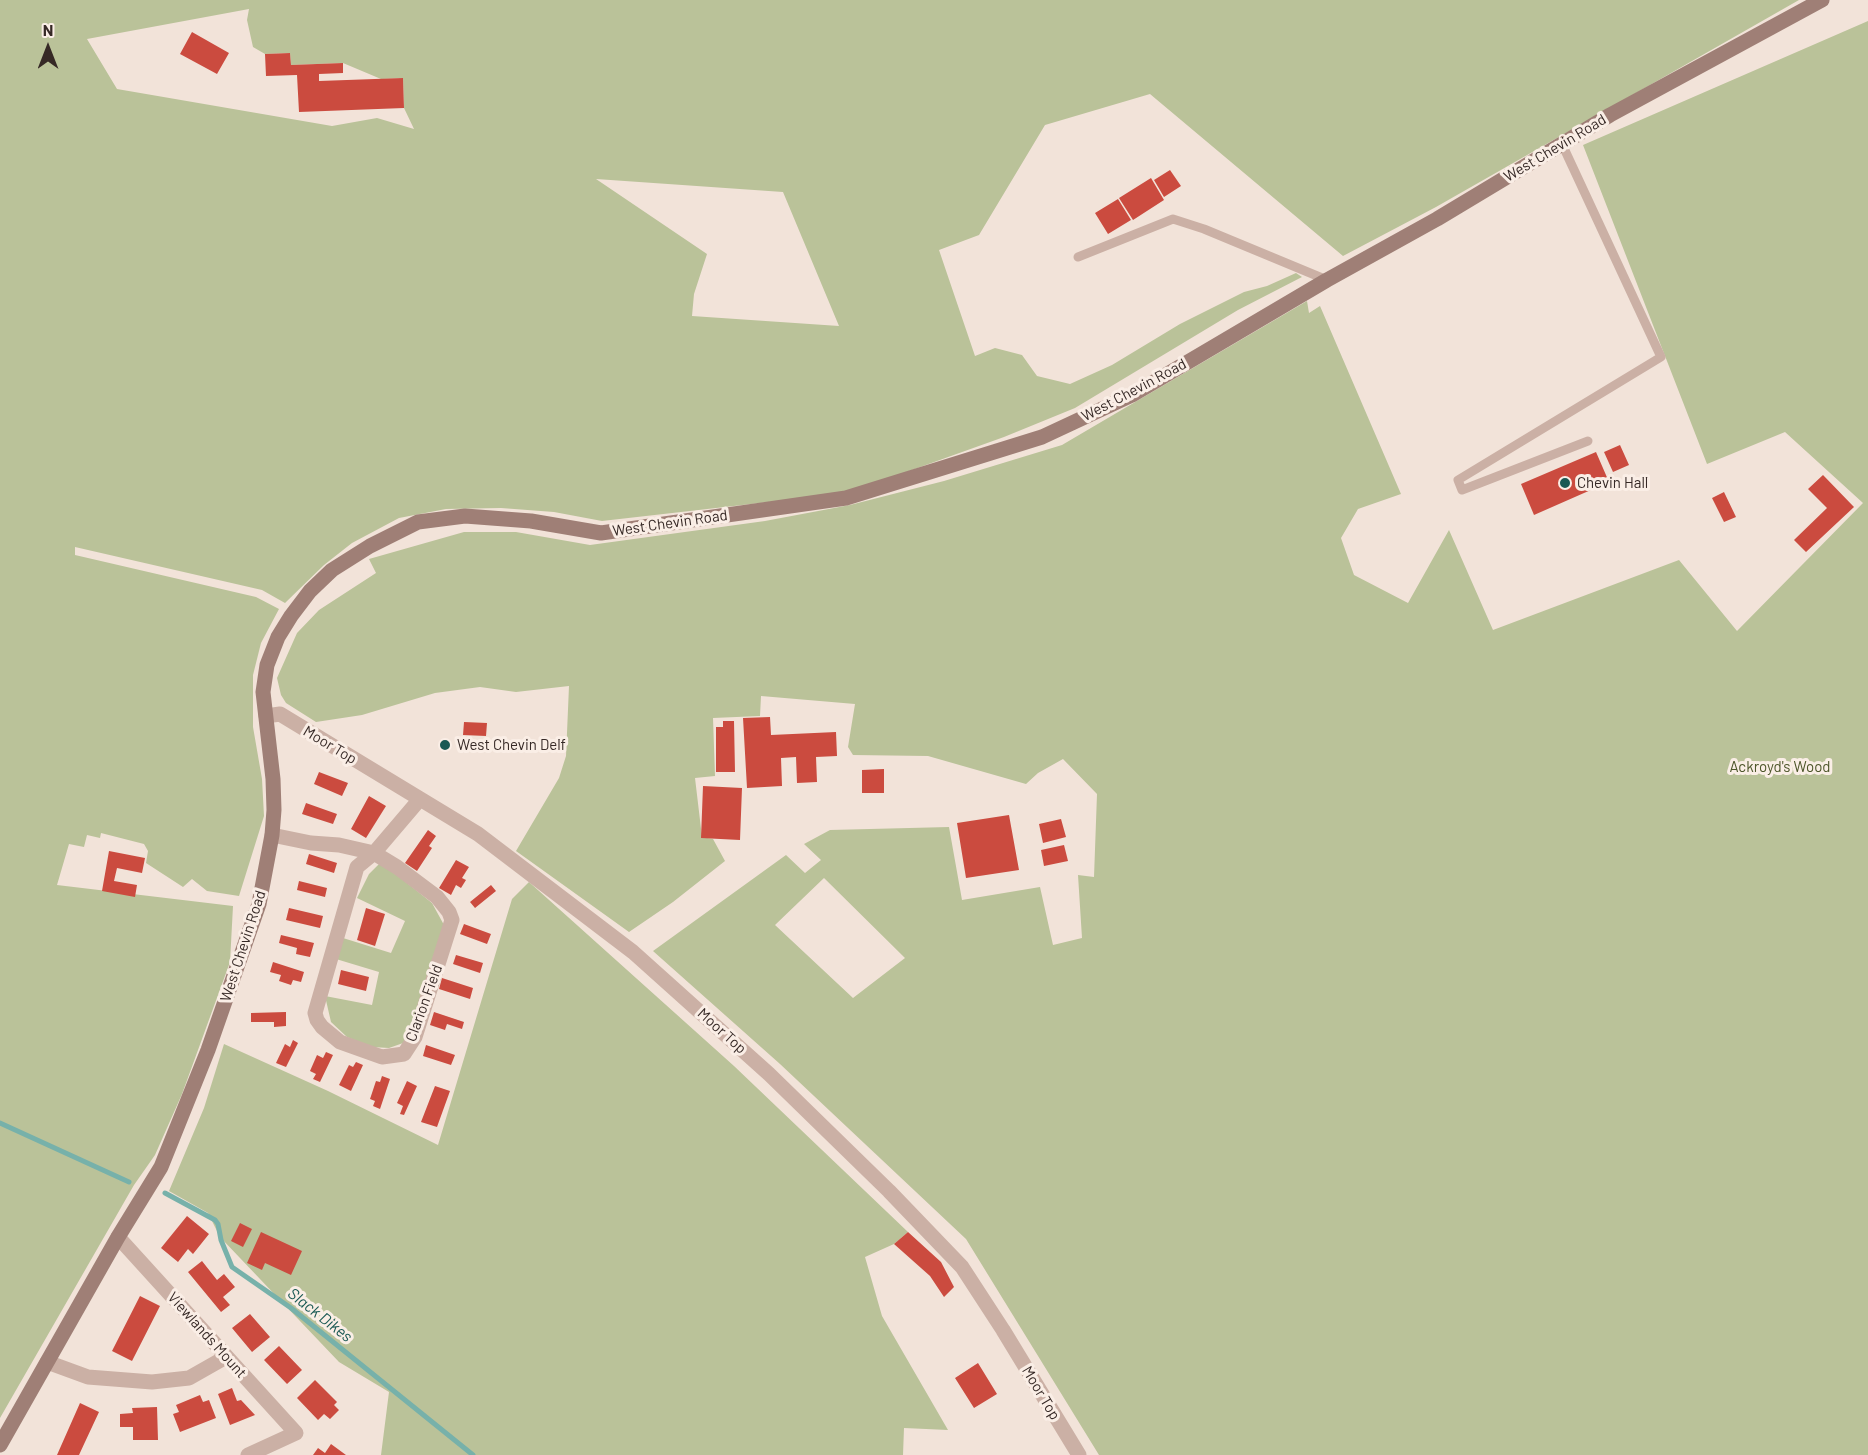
<!DOCTYPE html>
<html>
<head>
<meta charset="utf-8">
<style>
	body { margin:0 }
	#map { position:relative; width:1868px; height:1455px; overflow:hidden; background:#f2e3d9; font-family:Barlow,sans-serif }
	canvas { display:block }
	.north { position:absolute; left:18px; top:18px; width:60px; height:60px; -webkit-text-stroke:4px #faeee6; paint-order:stroke; rotate:0deg; font-size:16px; font-weight:700; line-height:24px; text-align:center; color:#362926 }
	.north::after { content:''; display:block; margin:auto; width:21px; height:27px; background:#362926; clip-path:polygon(50% 0,100% 100%,50% 72%,0 100%) }
</style>
</head>
<body>
<div id="map">
<canvas width="1868" height="1455"></canvas>
<div class="north">N</div>
</div>
<script>
const c = document.querySelector('canvas').getContext('2d');
c.lineJoin = 'round';
function paint(path, color) { c.fillStyle = color; c.fill(path, 'evenodd'); }
const shape = rows => new Path2D(rows.map(r => 'M' + r).join(''));
function strokePath(path, color, width, dash) { c.strokeStyle = color; c.lineWidth = width; c.lineCap = dash ? 'butt' : 'round'; c.setLineDash(dash || []); c.stroke(path); }
function write(font, color, halo, rows, align = 'center') {
  c.font = font + ' Barlow,sans-serif'; c.lineWidth = 6; c.setLineDash([]); c.textBaseline = 'middle'; c.strokeStyle = halo; c.fillStyle = color; for (const [text, x, y, turn = 0] of rows) {
    c.save(); c.translate(x, y); c.rotate((+turn || 0) * Math.PI / 180); c.textAlign = isNaN(turn) ? turn : align; if (halo) c.strokeText(text, 0, 0); c.fillText(text, 0, 0); c.restore();
  }
}
const green = shape([
	[0,0,1799,0,1436,207,1343,256,1150,94,1045,125,979,235,939,250,975,356,995,348,1022,355,1037,376,1070,384,1112,365,1180,324,1244,292,1267,286,1296,273,1302,277,1238,310,1075,408,1004,437,884,480,839,494,602,521,554,512,501,508,446,509,399,518,352,543,324,565,285,603,262,590,75,547,75,555,256,597,279,609,261,643,253,675,253,727,262,779,264,816,239,896,207,891,192,879,183,887,146,863,148,851,144,844,101,833,100,838,87,835,84,847,69,844,57,885,233,906,230,962,182,1094,155,1155,134,1185,0,1418],
	[249,9,247,20,253,47,265,54,290,53,291,65,343,63,381,79,403,78,404,108,414,129,377,118,332,126,117,89,87,39],
	[596,179,783,192,839,326,692,316,694,294,707,254],
	[1868,21,1868,1455,1099,1455,966,1239,780,1064,653,951,786,855,805,873,821,860,804,844,830,830,949,827,962,900,1040,887,1053,945,1082,938,1078,875,1094,877,1097,794,1063,759,1038,773,1026,784,928,756,853,755,848,747,855,704,761,696,760,716,713,718,715,776,695,778,702,837,713,839,725,861,673,902,629,932,516,851,559,778,566,756,569,686,516,692,480,687,435,693,362,715,316,722,286,703,281,695,277,678,297,633,319,610,376,573,369,559,464,532,516,532,590,545,765,521,850,505,944,481,1062,445,1307,301,1309,313,1320,306,1401,494,1358,509,1341,538,1354,575,1408,603,1449,530,1493,630,1679,560,1737,631,1863,503,1785,432,1707,464,1583,145],
	[824,878,905,958,853,998,775,925],
	[381,862,432,903,444,925,406,1042,389,1048,372,1047,347,1037,331,1022,325,996,372,1005,379,972,336,959,343,938,391,953,405,921,357,898,369,874],
	[529,882,734,1066,908,1232,894,1244,865,1257,882,1316,948,1430,904,1428,903,1455,381,1455,389,1392,339,1362,220,1237,208,1213,169,1191,204,1108,224,1044,328,1091,438,1145,512,899]
]);
const stream = shape([
	[0,1123,129,1182],
	[165,1193,215,1220,218,1224,221,1240,232,1267,291,1308,473,1455]
]);
const building = shape([
	[192,32,229,53,217,74,180,54],
	[290,53,291,65,343,63,343,73,319,74,319,81,403,78,404,108,299,112,297,75,266,76,265,54],
	[1170,170,1181,186,1164,197,1154,180],
	[1151,178,1164,200,1133,220,1119,198],
	[1118,199,1131,220,1108,234,1095,213],
	[1620,445,1629,465,1613,472,1604,452],
	[1596,452,1609,482,1534,515,1521,484],
	[1823,475,1854,507,1806,552,1794,540,1827,508,1808,489],
	[1724,492,1736,517,1724,522,1712,498],
	[770,717,771,735,836,732,837,756,816,757,817,782,797,783,796,757,781,758,782,786,747,788,743,718],
	[723,721,734,721,735,772,716,772,716,727,723,727],
	[464,722,487,723,486,736,463,735],
	[884,769,884,793,862,793,862,770],
	[319,772,348,783,342,796,314,784],
	[703,786,742,788,740,840,701,838],
	[369,796,386,806,366,838,351,829],
	[306,803,337,814,333,824,302,814],
	[1009,815,1019,870,966,878,957,823],
	[1061,819,1066,837,1043,843,1039,824],
	[428,830,436,836,429,846,432,848,417,871,405,863],
	[1064,845,1068,861,1044,866,1041,850],
	[109,851,145,858,142,873,117,868,114,881,137,885,135,897,102,891],
	[309,854,337,863,334,873,306,864],
	[456,860,469,867,462,878,466,880,461,888,456,885,451,895,439,888],
	[299,881,327,888,325,897,297,890],
	[491,885,496,891,475,908,470,902],
	[289,908,323,916,320,928,286,920],
	[366,908,385,914,375,946,357,940],
	[464,924,491,934,487,944,460,934],
	[281,935,314,943,310,957,296,954,297,948,279,943],
	[456,955,483,963,480,973,453,964],
	[273,962,304,972,301,982,293,980,291,985,279,981,281,975,270,972],
	[341,970,369,977,366,991,338,984],
	[442,978,473,988,470,999,439,989],
	[286,1012,286,1026,274,1027,274,1022,251,1022,251,1013],
	[434,1012,464,1022,462,1029,447,1024,445,1030,430,1025],
	[293,1040,298,1043,286,1067,276,1063,285,1044,290,1047],
	[426,1045,455,1055,451,1065,423,1056],
	[326,1052,333,1055,320,1082,313,1079,316,1074,310,1071,317,1055,323,1058],
	[356,1062,363,1065,351,1091,339,1085,349,1065,353,1067],
	[382,1076,390,1079,380,1109,373,1106,375,1101,370,1099,376,1081,380,1082],
	[407,1081,417,1086,404,1115,400,1114,403,1106,397,1103],
	[435,1086,450,1091,437,1127,421,1122],
	[187,1216,209,1234,193,1254,188,1249,178,1262,161,1248],
	[240,1223,252,1229,243,1247,231,1241],
	[261,1232,302,1251,291,1275,265,1263,262,1270,247,1263],
	[908,1232,941,1262,954,1287,944,1297,930,1276,894,1244],
	[202,1261,217,1280,224,1274,235,1287,223,1297,230,1305,221,1312,188,1272],
	[140,1296,160,1306,132,1361,112,1351],
	[250,1314,270,1337,252,1352,232,1328],
	[279,1346,302,1370,287,1384,264,1360],
	[978,1363,997,1394,974,1408,955,1378],
	[315,1380,337,1402,334,1405,339,1410,330,1419,324,1414,318,1420,297,1398],
	[232,1388,237,1401,241,1400,255,1415,230,1425,218,1394],
	[200,1395,203,1402,209,1400,216,1418,180,1432,173,1414,179,1412,176,1405],
	[80,1403,99,1412,85,1442,79,1455,57,1455],
	[157,1407,158,1440,133,1440,133,1427,120,1427,120,1414,133,1413,132,1408],
	[331,1444,346,1455,313,1455,318,1448,325,1453]
]);
const lane = shape([
	[1562,144,1661,357,1458,480,1462,490,1588,441],
	[1078,257,1173,219,1204,229,1327,280]
]);
const street = shape([
	[266,716,280,714,478,834,633,952,769,1074,889,1191,962,1267,1003,1330,1079,1455],
	[272,835,311,843,339,845,374,853,397,867,437,897,449,912,452,920,415,1037,404,1054,382,1057,340,1042,322,1027,317,1020,315,1013,357,867,374,853,420,799],
	[118,1237,296,1433,248,1455],
	[47,1362,88,1377,152,1382,189,1378,226,1357]
]);
const secondary = shape([
	[0,1445,118,1237,161,1167,208,1050,259,904,272,835,274,810,273,779,263,692,267,665,278,637,291,616,310,591,332,570,370,546,418,522,465,516,531,521,601,533,846,498,1042,437,1132,395,1327,280,1437,219,1610,115,1822,0]
]);
const markers = [
	[1565,483,6,"#1a5954"],
	[445,745,6,"#1a5954"]
];
const streetNames = [
	["West Chevin Road",1555,148,-31],
	["West Chevin Road",1134,390,-28],
	["West Chevin Road",670,523,-8],
	["Moor Top",330,745,31],
	["West Chevin Road",243,946,-72],
	["Clarion Field",424,1003,-70],
	["Moor Top",722,1031,42],
	["Viewlands Mount",207,1335,48],
	["Moor Top",1041,1393,59]
];
const poiNames = [
	["Chevin Hall",1577,483],
	["West Chevin Delf",457,745]
];
const parkNames = [
	["Ackroyd's Wood",1780,767]
];
const waterNames = [
	["Slack Dikes",320,1315,38]
];
paint(green, '#bac299');
strokePath(stream, '#77b1aa', 5);
paint(building, '#cb4b3f');
strokePath(lane, '#cbb0a5', 9);
strokePath(street, '#cbb0a5', 15);
strokePath(secondary, '#9f7f76', 15);
for (const [x, y, r, color] of markers) { const dot = new Path2D(); dot.arc(x, y, r, 0, 2 * Math.PI); c.fillStyle = color; c.fill(dot); strokePath(dot, '#faeee6', 2); }
write('15px', '#362926', '#faeee6', streetNames);
write('15px', '#362926', '#faeee6', poiNames, 'left');
write('15px', '#4c5529', '#faeee6', parkNames);
write('italic 16px', '#1a5954', '#faeee6', waterNames);
</script>
</body>
</html>
